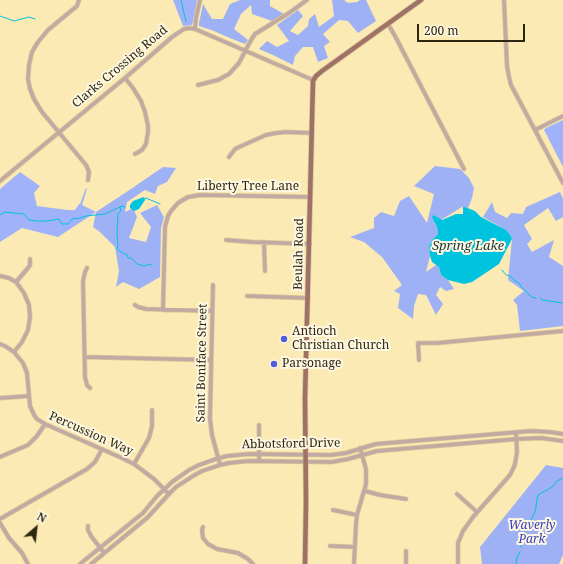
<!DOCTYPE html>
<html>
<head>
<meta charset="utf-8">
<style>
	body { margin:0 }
	#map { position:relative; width:563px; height:564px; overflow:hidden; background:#fbeab4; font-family:"Noto Serif",serif }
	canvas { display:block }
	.north { position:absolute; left:16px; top:508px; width:40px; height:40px; -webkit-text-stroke:3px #fef8e2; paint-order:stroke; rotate:28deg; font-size:11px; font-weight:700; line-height:16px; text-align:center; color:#2d2611 }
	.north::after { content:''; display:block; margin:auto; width:14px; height:18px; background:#2d2611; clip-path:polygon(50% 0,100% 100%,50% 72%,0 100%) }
	.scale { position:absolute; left:417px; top:24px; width:108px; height:18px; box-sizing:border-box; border:2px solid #2d2611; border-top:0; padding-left:5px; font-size:12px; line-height:14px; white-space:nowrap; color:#2d2611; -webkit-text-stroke:3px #fef8e2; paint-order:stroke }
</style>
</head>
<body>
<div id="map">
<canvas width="563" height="564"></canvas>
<div class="north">N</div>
<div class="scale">200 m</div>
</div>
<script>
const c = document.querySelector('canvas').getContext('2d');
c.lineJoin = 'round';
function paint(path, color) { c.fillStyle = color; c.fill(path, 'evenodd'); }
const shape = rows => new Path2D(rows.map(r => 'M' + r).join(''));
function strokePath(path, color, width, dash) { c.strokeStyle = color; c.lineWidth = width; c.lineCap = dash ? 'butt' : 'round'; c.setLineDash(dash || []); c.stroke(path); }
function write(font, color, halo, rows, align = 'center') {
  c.font = font + ' "Noto Serif",serif'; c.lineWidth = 4; c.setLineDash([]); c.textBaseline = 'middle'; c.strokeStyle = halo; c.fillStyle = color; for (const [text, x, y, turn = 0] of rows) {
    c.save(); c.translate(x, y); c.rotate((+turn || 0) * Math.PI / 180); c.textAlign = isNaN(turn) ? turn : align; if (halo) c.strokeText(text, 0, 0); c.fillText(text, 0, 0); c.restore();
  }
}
const green = shape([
	[173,0,197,0,193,22,192,25,183,26],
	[563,120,563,167,544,130,546,128],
	[20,172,40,186,34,193,37,206,67,210,75,210,79,204,80,204,86,188,87,189,82,205,96,212,58,237,22,228,0,242,0,189]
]);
const forest = shape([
	[240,0,270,0,270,6,284,14,272,21,252,14,251,5,241,14,234,29,248,40,245,44,225,36,214,31,199,26,199,23,203,4,212,19,223,19,230,4],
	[332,0,344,0,348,3,357,2,360,0,366,0,376,21,358,33,348,21,339,20,323,34,330,42,324,46,328,58,318,62,313,47,303,47,295,56,293,65,273,55,259,49,267,41,277,47,289,41,277,25,298,10,303,16,290,31,298,35,308,26,309,19,315,14,319,27,334,16],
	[435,166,460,169,469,178,474,188,472,198,468,208,462,207,441,220,434,215,434,221,437,227,438,234,432,240,429,247,430,256,426,272,436,265,439,267,441,275,448,280,454,289,446,291,440,287,436,295,443,304,436,315,426,295,418,294,414,306,413,319,398,308,400,294,394,291,402,285,382,257,364,242,350,237,374,228,374,218,381,212,394,216,400,201,409,196,427,223,434,194,414,186],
	[163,167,176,168,167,182,158,186,155,194,145,190,127,202,125,212,133,208,137,217,129,238,146,242,151,227,140,213,157,205,164,217,161,228,160,277,139,289,123,282,116,287,119,271,115,247,100,232,93,227,96,212,128,191],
	[560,192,563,199,563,217,556,221,548,208,524,225,532,239,527,244,532,252,554,240,549,257,563,266,563,326,520,331,517,305,513,300,524,291,508,280,512,239,511,236,499,226,483,217,492,202,495,212,507,218,511,213,523,214,526,207],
	[546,465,563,468,563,555,559,564,482,564,480,547]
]);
const water = shape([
	[144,197,145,200,139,209,134,211,130,208,130,205,133,201],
	[463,207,465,207,475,211,481,217,506,230,511,236,512,239,499,264,472,282,464,284,448,280,441,275,439,267,432,262,430,256,429,247,432,240,438,234,437,227,432,217,434,215,442,220,456,214,463,214]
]);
const stream = shape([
	[181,0,186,22],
	[0,16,14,21,29,17,35,19],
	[144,199,146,198,160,204],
	[120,207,121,211,118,214,117,233,118,246,117,249,121,252,127,255,128,258,131,258,137,264,144,266,150,264,152,265],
	[0,215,5,212,24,214,29,220,36,221,47,221,59,219,62,224,68,224,72,219,80,218,86,216,105,214,122,206,125,207],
	[502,270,506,275,510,276,515,281,519,283,522,288,532,297,536,298],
	[540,298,543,300,563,303],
	[521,547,525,532,535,512,538,495,552,487,557,481,563,478],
	[516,564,517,557,520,552]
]);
const minor = shape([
	[79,0,77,6,48,30,38,42,32,52,29,65,28,79,30,89,34,99,42,112,86,165,89,172,88,180],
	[504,0,507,66,509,77,511,85,563,183],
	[388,24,395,36,464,169],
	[195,29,196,18,200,0],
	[125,78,133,88,141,101,145,112,148,126,148,132,146,144,142,150,135,154],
	[198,85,218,80,229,74,239,63,251,40,255,34,289,13,307,0],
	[535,130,563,116],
	[229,157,235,149,239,147,266,135,276,133,286,132,312,133],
	[0,181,125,78,172,37,184,29,189,28,195,29,313,80],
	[226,240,252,242,310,244],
	[264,242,265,271],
	[87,268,85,272,83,281,85,377,87,385,90,388],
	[0,276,9,278,16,282,24,293,29,305,30,317,28,330,22,342,14,352],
	[16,282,28,268,30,265,30,259],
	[213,285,210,419,212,435,220,465],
	[247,296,308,298],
	[135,305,138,307,146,309,212,311],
	[163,310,165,227,168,216,171,211,178,203,188,197,200,195,310,197],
	[0,344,5,346,14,352,23,363,27,373,30,406,34,415,37,419,45,424,124,459,134,464,154,479,169,494],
	[85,357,211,360],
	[419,360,418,343,437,343,563,331],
	[0,398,29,396],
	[0,457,28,445,37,436,45,424],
	[259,461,259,425],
	[134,464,149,438,152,426,152,410],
	[365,491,380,495,406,499],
	[457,494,477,512],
	[333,510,357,515],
	[0,519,87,469,95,462,102,449],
	[0,523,9,538,22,553,28,564],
	[88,526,88,530,91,536,104,553],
	[203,527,202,530,203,538,208,544,217,549,238,553,248,559,253,564],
	[330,546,355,547],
	[80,564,143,513,157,496,172,482,189,470,199,465,216,459,227,456,248,454,331,455,346,453,376,444,531,431,550,432,563,434],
	[91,564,147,518,169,494,176,487,193,476,202,471,220,465,229,463,248,461,332,462,348,459,377,451,517,439,541,438,563,441],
	[354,564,356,524,357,515,366,484,366,469,360,448],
	[406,564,406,551],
	[458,564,458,543,463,531,473,517,510,475,513,469,515,464,517,452,516,432]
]);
const major = shape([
	[305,564,306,502,305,398,313,81,316,76,322,71,421,0]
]);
const markers = [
	[284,339,4,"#4e60d6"],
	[274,364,4,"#4e60d6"]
];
const streetNames = [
	["Clarks Crossing Road",120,67,-40],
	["Liberty Tree Lane",248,187],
	["Beulah Road",299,254,-89],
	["Saint Boniface Street",202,363,-89],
	["Percussion Way",91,434,24],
	["Abbotsford Drive",291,444,-1]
];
const poiNames = [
	["Antioch",292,332],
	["Christian Church",292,346],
	["Parsonage",282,364]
];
const parkNames = [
	["Waverly",532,526],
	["Park",532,540]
];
const waterNames = [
	["Spring Lake",468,246]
];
paint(green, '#a0b3fa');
paint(forest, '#9fb1f5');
paint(water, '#00c4df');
strokePath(stream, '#00c4df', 1);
strokePath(minor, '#d6c797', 5);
strokePath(major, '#d6c797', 6);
strokePath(minor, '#c3a9a3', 3.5);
strokePath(major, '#9f7167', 4.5);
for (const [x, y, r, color] of markers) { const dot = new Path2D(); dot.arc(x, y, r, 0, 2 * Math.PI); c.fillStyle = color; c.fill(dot); strokePath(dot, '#fef8e2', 1.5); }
write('12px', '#2d2611', '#fef8e2', streetNames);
write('12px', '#2d2611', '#fef8e2', poiNames, 'left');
write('italic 12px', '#353ebc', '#fef8e2', parkNames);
write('italic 13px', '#18373e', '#fef8e2', waterNames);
</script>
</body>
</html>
